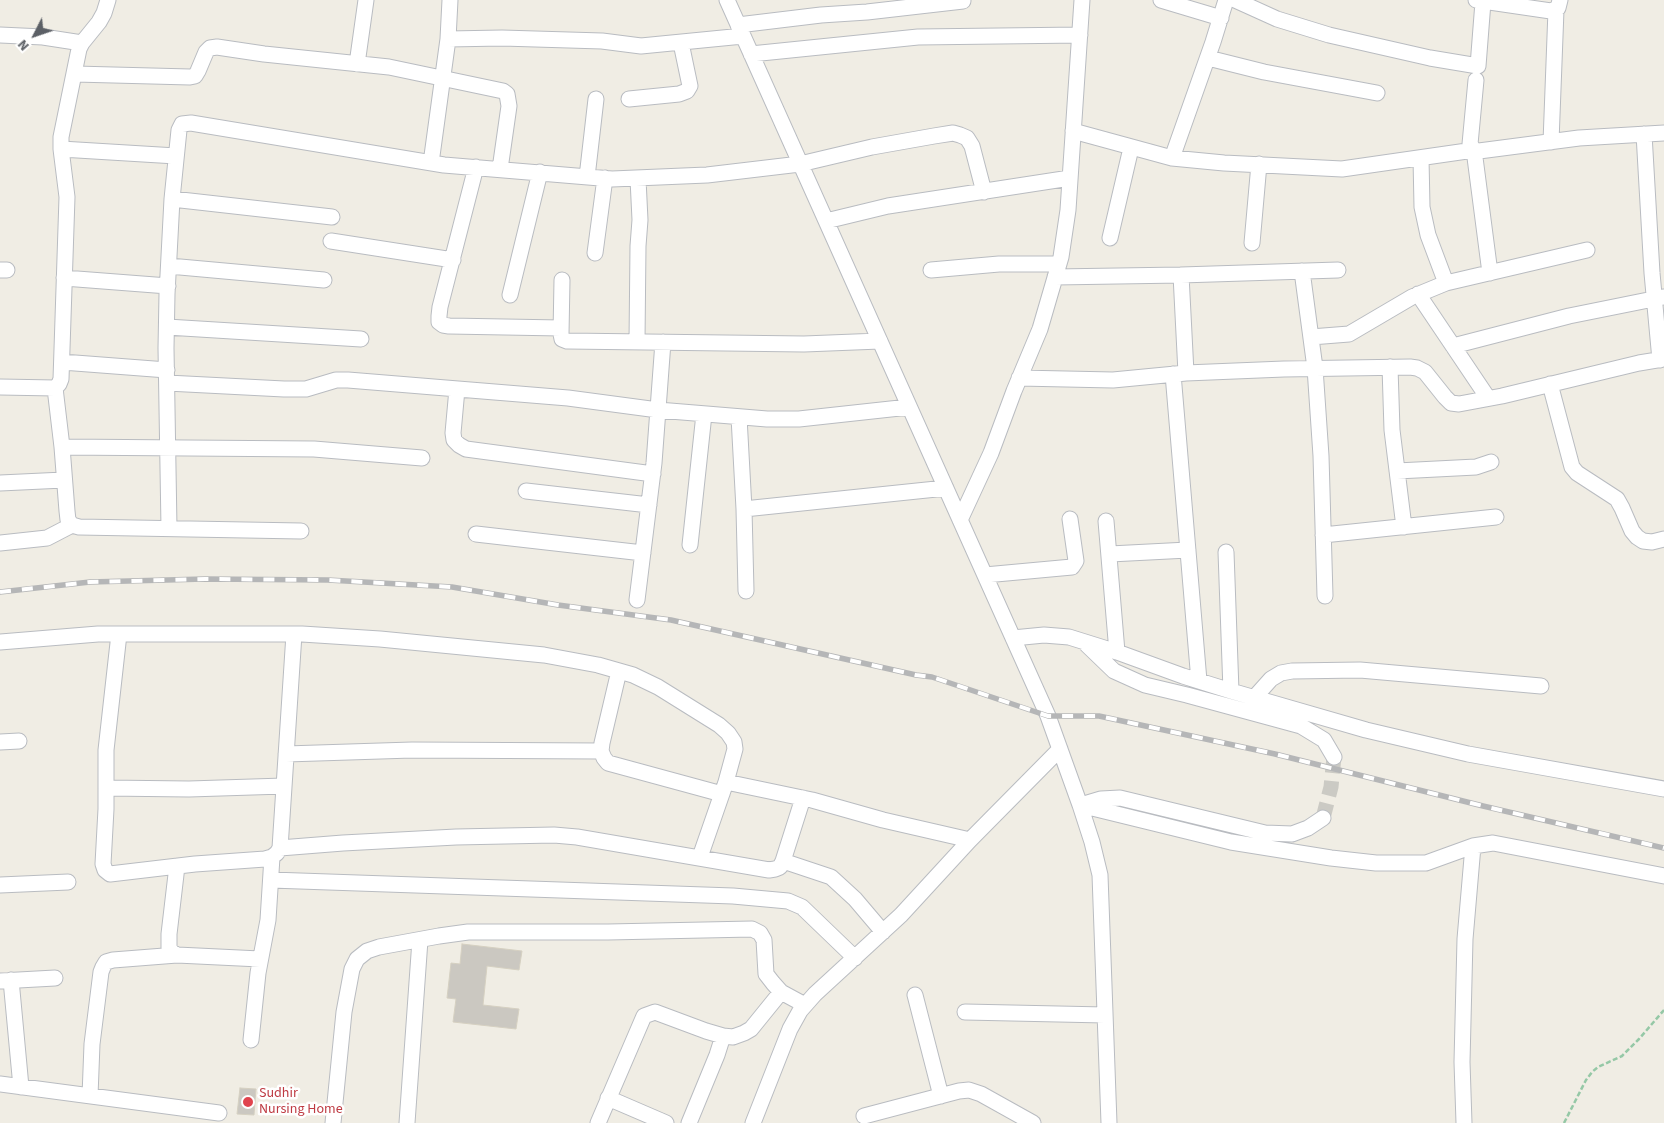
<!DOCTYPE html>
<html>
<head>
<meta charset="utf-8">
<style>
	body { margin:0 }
	#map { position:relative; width:1664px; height:1123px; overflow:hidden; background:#f0ede4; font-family:"Source Sans 3",sans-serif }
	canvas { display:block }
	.north { position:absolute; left:10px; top:10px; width:50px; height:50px; -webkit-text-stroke:4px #fff; paint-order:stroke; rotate:229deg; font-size:14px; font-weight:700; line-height:20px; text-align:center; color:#5c6066 }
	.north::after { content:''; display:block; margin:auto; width:18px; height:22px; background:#5c6066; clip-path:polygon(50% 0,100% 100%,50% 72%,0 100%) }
</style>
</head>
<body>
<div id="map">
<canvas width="1664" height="1123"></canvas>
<div class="north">N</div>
</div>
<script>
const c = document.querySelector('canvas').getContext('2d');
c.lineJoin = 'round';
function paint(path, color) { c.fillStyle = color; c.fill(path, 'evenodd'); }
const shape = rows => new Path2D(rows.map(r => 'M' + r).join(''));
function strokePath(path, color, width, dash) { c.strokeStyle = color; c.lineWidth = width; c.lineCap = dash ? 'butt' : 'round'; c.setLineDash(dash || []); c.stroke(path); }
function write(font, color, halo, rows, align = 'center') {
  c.font = font + ' "Source Sans 3",sans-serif'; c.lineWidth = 5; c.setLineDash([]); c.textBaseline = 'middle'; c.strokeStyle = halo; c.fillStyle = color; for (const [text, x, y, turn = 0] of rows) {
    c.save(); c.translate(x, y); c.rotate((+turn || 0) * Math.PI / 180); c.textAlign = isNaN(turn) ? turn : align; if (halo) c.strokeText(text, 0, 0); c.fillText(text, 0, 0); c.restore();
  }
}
const building = shape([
	[462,944,522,951,519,970,487,966,483,1005,519,1009,516,1029,453,1022,456,999,447,998,451,963,460,964,462,944],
	[240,1088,256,1089,254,1115,237,1114,240,1088]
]);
const minorTunnel = shape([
	[1323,818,1331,787,1334,757]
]);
const path = shape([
	[1564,1123,1586,1080,1592,1072,1598,1067,1622,1056,1639,1039,1664,1010]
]);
const minor = shape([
	[727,0,1048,716,1080,805,1092,842,1100,875,1109,1123],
	[1161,0,1221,18],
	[1235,0,1277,19,1329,35,1430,58,1478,66,1483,2],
	[1476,0,1551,11,1558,8,1560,0],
	[738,25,821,15,867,12,963,1],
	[0,35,43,37,82,43],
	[448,39,502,38,602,41,641,46,743,36],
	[751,54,918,37,1080,35],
	[1208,58,1264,72,1377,93],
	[357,64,366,0],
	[75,74,190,77,195,76,198,71,206,52,210,48,217,47,264,54,389,67,503,91,507,94,509,106,500,169],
	[1476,80,1470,144,1474,150,1479,151,1579,138,1664,133],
	[629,99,679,94,687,91,690,86,681,43],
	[1073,131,1172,158,1224,163,1342,169,1474,150,1490,273],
	[1644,134,1652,273,1660,360],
	[1551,142,1556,10],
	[61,149,176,156],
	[1172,158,1213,42,1226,0],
	[1421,158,1422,207,1428,235,1446,283],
	[431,163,448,39,450,0],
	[476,167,440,307,439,316,439,322,443,325,449,326,561,328],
	[587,177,596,99],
	[172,199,332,217],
	[826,221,888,206,1070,178],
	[1110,238,1131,148],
	[331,241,453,260],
	[1252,243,1259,164],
	[595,253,605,178],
	[169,266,324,280],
	[0,270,7,270],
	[931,270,999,264,1059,264],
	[1302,271,1315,368,1321,456,1325,596],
	[1181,275,1186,373],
	[1055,277,1181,275,1338,270],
	[64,278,168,286],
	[562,280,561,334,562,339,567,341,804,344,880,341],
	[1418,294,1488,398],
	[510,295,540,172],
	[167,327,361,339],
	[1311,337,1349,334,1412,297,1446,283,1587,250],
	[637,341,638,246,640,220,638,179],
	[1453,346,1569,316,1663,297],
	[62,362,167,370],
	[1390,367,1392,430,1404,527],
	[1173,374,1199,681],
	[1019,378,1113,380,1186,373,1284,369,1410,367,1417,368,1425,372,1445,397,1451,403,1459,404,1502,396,1639,363,1664,359],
	[167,383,284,389,306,389,336,380,348,380,568,398,658,410,767,419,799,419,909,407],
	[1550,384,1572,467,1577,473,1617,499,1622,508,1632,531,1637,537,1643,541,1652,542,1664,539],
	[0,387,55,388,59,384,61,379,67,197,61,149,61,137,79,49,82,43,99,22,104,13,108,0],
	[55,388,62,447,67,511,68,520,72,525,79,527,301,531],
	[457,389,453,433,454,440,459,445,466,449,653,474],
	[739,417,744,509,746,591],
	[62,447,314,449,422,458],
	[1397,471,1476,467,1491,462],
	[0,483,64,480],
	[526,491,649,505],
	[744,509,946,488],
	[960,520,991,453,1014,391,1040,329,1061,257,1068,210,1082,0],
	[1106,521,1117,652],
	[169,528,166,348,167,294,172,199,179,130,182,124,191,123,444,165,612,179,707,175,800,164,872,147,934,136,953,133,960,135,967,138,972,146,984,192],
	[476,534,643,553],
	[1323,535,1496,517],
	[0,543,47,538,72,525],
	[690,545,704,414],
	[1226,552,1231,691],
	[1110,554,1188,550],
	[985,575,1072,567,1076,561,1070,519],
	[637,600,654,463,663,342],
	[119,634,106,750,106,809,103,864,105,870,110,874,195,864,265,859,272,857,277,853,280,848,294,634],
	[1013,638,1044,635,1069,637,1117,652,1183,676,1231,691,1366,730,1468,754,1664,789],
	[0,642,98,634,302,634,380,639,544,655,598,665,633,675,658,687,719,725,728,733,734,742,735,749,726,782,700,857],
	[1087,645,1114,671,1145,685,1187,695,1301,726,1324,740,1334,757],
	[619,671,602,743,601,751,604,758,608,763,722,794],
	[1254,698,1271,679,1281,673,1292,671,1360,670,1541,686],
	[0,742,19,741],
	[286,754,412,750,601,751],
	[726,782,812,800,883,820,970,840],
	[106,788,189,789,284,786],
	[1080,805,1231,842,1331,858,1376,863,1426,863,1473,846,1493,843,1664,876],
	[1081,805,1101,799,1120,798,1265,833,1292,834,1308,828,1323,818],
	[280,848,343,843,456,837,554,835,577,837,769,870,775,869,780,867,783,861,803,798],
	[783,861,831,877,855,899,883,932],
	[177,866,169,934,169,948,172,952,177,955,260,959],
	[271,880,733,896,788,901,802,907,855,958],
	[0,885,68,882],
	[11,980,21,1087],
	[0,981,55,978],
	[915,995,941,1096],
	[965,1012,1105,1015],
	[251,1040,258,973,268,920,272,857],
	[0,1084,219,1113],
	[90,1096,92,1044,101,972,103,967,106,962,113,960,177,955],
	[608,1098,666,1123],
	[864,1116,959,1091,969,1090,981,1094,1033,1123],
	[333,1123,344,1012,352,969,357,959,367,951,379,947,439,936,468,932,608,932,752,929,760,933,764,940,766,974,773,983,781,992,805,1005],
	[407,1123,420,940],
	[598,1123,644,1016,655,1012,706,1031,723,1036,733,1037,744,1033,751,1029,781,992],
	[689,1123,717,1055,723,1036],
	[753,1123,790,1029,800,1011,815,994,901,915,970,840,1060,749],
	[1464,1123,1462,1062,1465,939,1473,846]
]);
const rail = shape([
	[0,592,90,582,205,579,328,580,452,587,558,605,671,620,916,675,932,677,1048,716,1099,716,1275,754,1483,806,1664,848]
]);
const markers = [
	[248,1102,6,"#e0444e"]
];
const healthNames = [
	["Sudhir",259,1094],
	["Nursing Home",259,1110]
];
paint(building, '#cbc8c1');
strokePath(building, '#d5d0c1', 1);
strokePath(minorTunnel, '#cbcac4', 15, [15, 8]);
strokePath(minor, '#b9bcc1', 17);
strokePath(path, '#95c8a6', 2.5, [5, 2.5]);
strokePath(minor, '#fff', 15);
strokePath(rail, '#b5b6b7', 5.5);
strokePath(rail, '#fff', 4, [11]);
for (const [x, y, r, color] of markers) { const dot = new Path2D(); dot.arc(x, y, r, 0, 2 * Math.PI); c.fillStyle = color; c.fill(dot); strokePath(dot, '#fff', 2); }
write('14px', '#be3a42', '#fff', healthNames, 'left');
</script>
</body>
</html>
